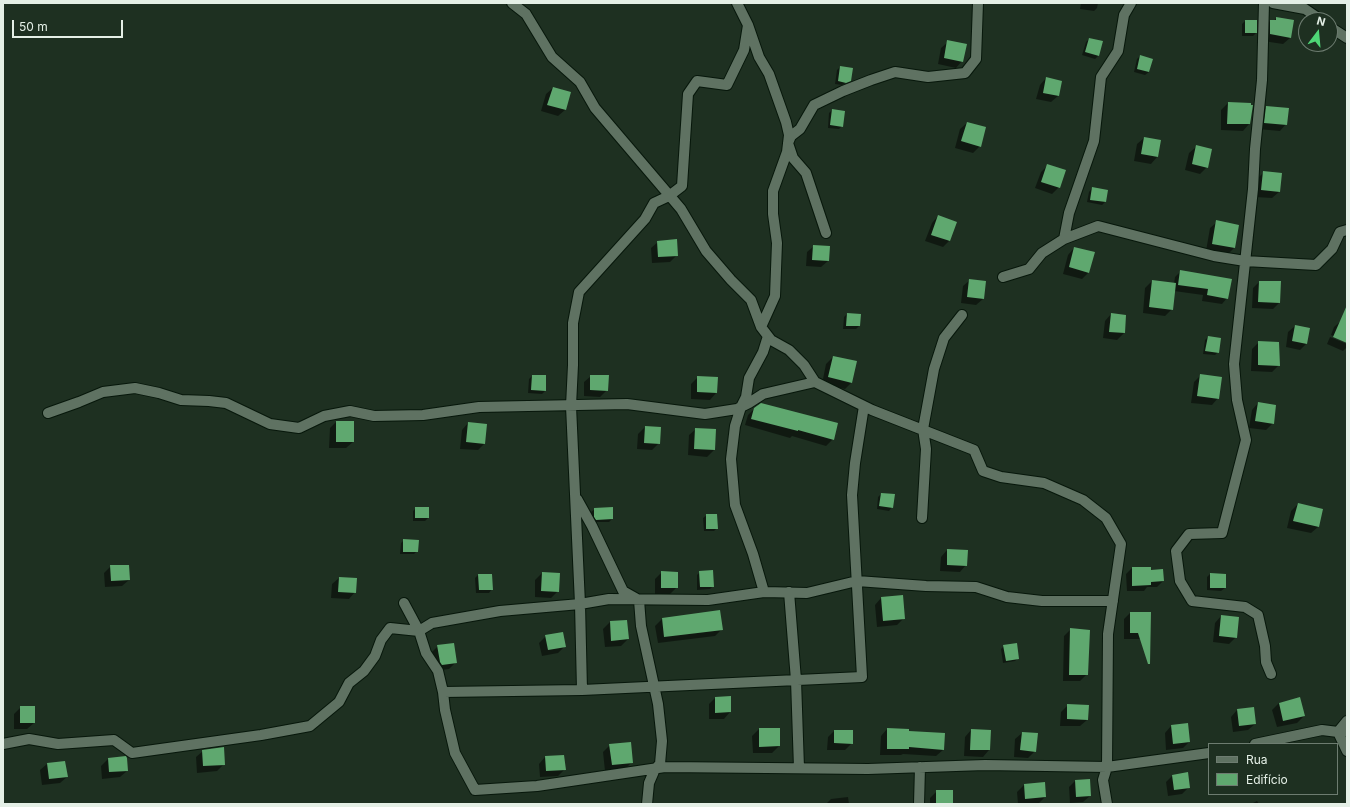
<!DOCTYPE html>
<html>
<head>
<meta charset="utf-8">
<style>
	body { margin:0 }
	#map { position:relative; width:1350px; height:807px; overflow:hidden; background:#1e3021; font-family:Inter,sans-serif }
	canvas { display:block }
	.frame { position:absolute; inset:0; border:4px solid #e4efe6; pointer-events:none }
	.legend { position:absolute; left:1208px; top:743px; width:130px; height:52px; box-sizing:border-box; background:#1e3021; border:1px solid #6d7c70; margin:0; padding:5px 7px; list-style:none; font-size:12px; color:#e4efe6 }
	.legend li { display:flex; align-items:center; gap:8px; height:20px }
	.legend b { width:20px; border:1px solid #6d7c70 }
	.north { position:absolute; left:1298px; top:12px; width:40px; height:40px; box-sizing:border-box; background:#1e3021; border:1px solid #6d7c70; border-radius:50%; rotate:16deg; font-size:11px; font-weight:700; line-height:16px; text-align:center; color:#e4efe6 }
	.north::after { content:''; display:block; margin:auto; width:14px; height:18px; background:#4ed676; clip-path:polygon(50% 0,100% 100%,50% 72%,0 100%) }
	.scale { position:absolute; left:12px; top:20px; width:111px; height:18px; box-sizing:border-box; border:2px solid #e4efe6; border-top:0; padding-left:5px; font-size:12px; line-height:14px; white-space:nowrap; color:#e4efe6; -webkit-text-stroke:3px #1e3021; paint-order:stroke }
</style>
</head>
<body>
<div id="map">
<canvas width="1350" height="807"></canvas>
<div class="frame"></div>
<ul class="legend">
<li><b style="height:5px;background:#5f7262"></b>Rua</li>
<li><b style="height:11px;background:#5fa86f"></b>Edifício</li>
</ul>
<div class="north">N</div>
<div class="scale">50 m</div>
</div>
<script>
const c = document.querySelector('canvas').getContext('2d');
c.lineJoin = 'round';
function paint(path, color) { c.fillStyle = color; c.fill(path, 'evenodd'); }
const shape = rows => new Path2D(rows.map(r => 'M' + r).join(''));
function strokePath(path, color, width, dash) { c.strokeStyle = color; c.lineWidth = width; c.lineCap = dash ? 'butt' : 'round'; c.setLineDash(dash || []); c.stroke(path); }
const shadow = shape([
	[1081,3,1098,3,1097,8,1094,11,1080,9],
	[1276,18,1290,38,1283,44,1263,41,1264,27,1270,21,1274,21],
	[1245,21,1256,33,1253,36,1242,36,1242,24],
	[1089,39,1098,56,1095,59,1082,55,1086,42],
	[948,42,962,61,956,68,938,64,941,48],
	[1140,56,1152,59,1149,72,1145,75,1134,72,1137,59],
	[840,67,850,80,842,85,835,84,837,70],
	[1046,78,1058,96,1051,102,1036,99,1040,85],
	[553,88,570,93,565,110,558,116,541,111,546,94],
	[1228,103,1249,124,1243,131,1221,130,1221,110],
	[1266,107,1286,124,1280,131,1258,129,1260,114],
	[832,110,842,126,839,129,828,128,829,113],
	[967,123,980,146,973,153,955,148,960,129],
	[1144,138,1160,140,1157,157,1151,164,1134,161,1137,144],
	[1196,147,1207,167,1200,174,1185,170,1189,153],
	[1048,165,1059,187,1052,194,1035,188,1041,172],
	[1264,172,1279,192,1272,198,1255,197,1257,179],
	[1092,188,1107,191,1105,202,1102,205,1087,202,1089,192],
	[938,216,949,241,943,247,925,241,932,223],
	[1217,222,1234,248,1228,254,1206,251,1210,228],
	[658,242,677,255,670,262,652,263,651,248],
	[814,246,828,261,821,267,806,266,807,252],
	[1074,248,1089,272,1082,279,1063,274,1068,255],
	[1181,271,1227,298,1222,304,1202,301,1203,295,1174,291,1172,309,1165,316,1143,313,1145,288,1152,281,1174,284,1175,277],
	[970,280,983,299,976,305,961,303,963,286],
	[1259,282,1280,302,1273,309,1252,308,1253,288],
	[847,314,860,315,859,326,856,329,843,329,844,317],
	[1111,314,1124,333,1117,340,1103,338,1105,321],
	[1341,321,1347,323,1347,342,1331,335,1334,327],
	[1295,326,1306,344,1300,350,1286,347,1288,332],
	[1208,337,1218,352,1215,355,1203,354,1205,340],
	[1330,337,1347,344,1347,347,1343,351,1327,344],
	[1259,342,1279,365,1272,372,1251,371,1252,349],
	[833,357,852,382,845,389,822,384,826,364],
	[1201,375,1218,398,1212,405,1191,403,1194,382],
	[532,376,545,391,542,394,528,393,529,379],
	[591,376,607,390,600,397,584,396,584,382],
	[698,377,716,393,710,400,691,399,691,384],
	[1258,403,1273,423,1266,430,1249,428,1252,410],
	[755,408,833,439,826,446,792,436,790,438,745,425,748,415],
	[336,422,353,442,346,448,329,448,330,428],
	[468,423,484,444,478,450,460,449,462,430],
	[645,427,659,443,652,450,637,449,638,434],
	[696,429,714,450,707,457,688,455,689,435],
	[881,494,892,507,889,511,877,509,878,497],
	[1298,504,1318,527,1311,533,1287,528,1291,511],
	[416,508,428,518,425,521,413,521,413,511],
	[595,509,612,519,609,522,593,522,591,512],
	[707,515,717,528,714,531,704,531,703,518],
	[404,540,417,551,414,554,400,554,401,543],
	[947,550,966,565,960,572,940,571,941,557],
	[111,566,129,580,122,586,105,587,104,573],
	[1132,568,1150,571,1163,581,1157,587,1147,587,1144,591,1127,591,1126,574],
	[662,572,677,587,670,594,655,594,655,579],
	[700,572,713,586,710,589,697,590,697,575],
	[542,573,559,574,558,591,551,598,535,597,535,580],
	[1210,574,1225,588,1221,591,1207,590,1207,577],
	[478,575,492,589,489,593,476,593,475,578],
	[339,578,355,592,349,599,331,598,332,584],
	[881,598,904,618,897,625,877,627,875,605],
	[719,611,722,629,715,636,658,643,655,626,662,619],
	[1130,613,1143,639,1124,639,1124,619],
	[1221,616,1236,637,1229,644,1213,642,1215,623],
	[626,621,628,639,621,646,605,647,603,629,610,622],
	[1070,630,1087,674,1080,681,1063,681,1064,636],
	[546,636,565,646,558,653,542,656,539,643],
	[438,646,456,662,449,669,435,671,431,653],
	[1004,646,1018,658,1015,661,1003,663,1001,649],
	[715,698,730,712,724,719,709,719,709,704],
	[1299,698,1304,716,1297,723,1277,727,1272,710,1279,703],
	[1068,705,1087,720,1080,726,1060,726,1061,712],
	[21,707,34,723,27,729,14,729,14,714],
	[1237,710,1255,724,1248,730,1233,732,1231,717],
	[1171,726,1189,742,1183,748,1166,750,1165,733],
	[759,729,779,746,772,753,753,753,752,736],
	[887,729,908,731,943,750,936,756,903,754,901,755,880,755,881,736],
	[971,730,989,750,983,757,964,756,965,737],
	[834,731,852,743,845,750,827,750,828,737],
	[1022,733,1035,751,1028,758,1014,757,1015,739],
	[610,745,632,762,625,769,605,771,603,752],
	[203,751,224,764,217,771,197,773,196,757],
	[545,757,565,769,558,776,540,777,539,764],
	[108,759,127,771,120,777,102,779,101,766],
	[65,762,67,777,60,783,42,785,40,770,47,764],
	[1172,776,1189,787,1182,794,1168,796,1166,782],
	[1075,781,1090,796,1083,802,1070,803,1069,787],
	[1044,783,1045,797,1038,804,1018,804,1017,792,1024,785],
	[937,791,952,804,930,804,930,798],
	[848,797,849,804,826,804,831,799],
	[1257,801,1259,804,1251,804],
	[760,803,776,803,776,804,759,804]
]);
const building = shape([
	[1276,17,1294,20,1291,38,1270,34,1270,20,1276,20],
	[1245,20,1257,20,1257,33,1245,33],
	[1089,38,1103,41,1099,56,1085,52],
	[947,40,967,44,963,62,944,58],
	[1140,55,1153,59,1149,72,1137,69],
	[840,66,853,68,851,81,846,83,838,81],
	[1046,77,1062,81,1059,96,1043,93],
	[553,87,571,92,566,110,547,105],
	[1228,102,1251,103,1251,105,1253,105,1250,124,1227,124],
	[1266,106,1289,108,1287,125,1264,123],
	[832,109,845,111,843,127,830,125],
	[967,122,986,127,981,147,961,141],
	[1144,137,1161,140,1158,157,1141,154],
	[1196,145,1212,149,1208,168,1192,164],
	[1047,164,1066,170,1060,188,1041,182],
	[1263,171,1282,173,1280,192,1261,190],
	[1092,187,1108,190,1106,202,1090,200],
	[938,215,957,222,950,241,931,235],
	[1216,220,1239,225,1235,248,1212,244],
	[677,239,678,256,658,257,657,241],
	[813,245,830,246,829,261,812,260],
	[1074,247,1095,252,1089,273,1069,267],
	[1180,270,1232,279,1228,299,1207,295,1208,289,1178,285],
	[969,279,986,281,984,299,967,297],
	[1152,280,1176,283,1173,310,1149,307],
	[1259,281,1281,281,1280,303,1258,302],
	[1347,305,1347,343,1333,337],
	[847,313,861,314,860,326,846,326],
	[1111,313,1126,315,1125,333,1109,332],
	[1295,325,1310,328,1307,344,1292,341],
	[1208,336,1221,338,1219,353,1205,351],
	[1258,341,1279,342,1280,366,1258,365],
	[833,356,857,361,852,383,828,377],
	[1200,374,1222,377,1219,399,1197,396],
	[532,375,546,375,546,391,531,390],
	[590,375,609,375,608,391,590,390],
	[697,376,718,377,717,393,697,392],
	[1258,402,1276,405,1274,424,1255,421],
	[761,403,838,423,834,440,798,430,798,431,751,419,754,408],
	[336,421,354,421,354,442,336,442],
	[468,422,487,424,485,444,466,442],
	[645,426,661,427,660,444,644,443],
	[695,428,716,429,715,450,694,449],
	[881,493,895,494,893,508,879,506],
	[1298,503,1323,509,1319,527,1293,521],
	[415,507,429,507,429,518,415,518],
	[613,507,613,519,596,520,594,517,594,508],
	[706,514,717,514,718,529,706,529],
	[403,539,419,540,418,552,403,552],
	[947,549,968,550,967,566,947,565],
	[110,565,129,565,130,580,111,581],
	[1132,567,1151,567,1151,570,1163,569,1164,581,1151,582,1151,585,1132,586],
	[713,570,714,587,700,587,699,571],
	[661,571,678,572,678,588,661,588],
	[542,572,560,573,559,592,541,591],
	[1210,573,1226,574,1226,588,1210,588],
	[478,574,492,574,493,590,479,590],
	[339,577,357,578,356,593,338,592],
	[903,595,905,619,883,621,881,597],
	[720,610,723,630,664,637,662,618],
	[1130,612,1151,612,1150,664,1148,664,1138,633,1130,633],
	[1221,615,1239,617,1237,638,1219,636],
	[627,620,629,639,611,641,610,621],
	[1070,628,1090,630,1088,675,1069,675],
	[563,632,566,647,548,650,545,635],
	[454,643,457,663,442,665,440,662,437,645],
	[1017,643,1019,659,1006,661,1003,645],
	[731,696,731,712,715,713,715,697],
	[1300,697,1305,716,1283,721,1279,703],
	[1067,704,1089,705,1088,720,1067,719],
	[20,706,35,706,35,723,20,723],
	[1254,707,1256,724,1239,726,1237,709],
	[1188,723,1190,742,1173,744,1171,725],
	[759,728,780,728,780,746,759,747],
	[887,728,909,729,909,731,945,733,944,750,909,747,909,749,887,749],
	[971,729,991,730,990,750,970,750],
	[834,730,853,730,853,744,834,743],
	[1022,732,1038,733,1036,752,1020,750],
	[631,742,633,763,612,765,609,744],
	[224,747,225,765,203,766,202,750],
	[564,755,566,770,546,771,545,756],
	[126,756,127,758,128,771,109,772,108,758],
	[65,761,68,777,49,779,47,763],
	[1188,772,1190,788,1174,790,1172,775],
	[1090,779,1091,796,1076,797,1075,780],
	[1045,782,1046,797,1025,799,1024,784],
	[936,790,953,790,953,804,936,804]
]);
const minor = shape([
	[512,3,526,14,552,57,580,82,595,108,681,209,706,251,731,280,751,300,761,327,771,340,789,350,804,365,815,382,872,410,974,450,983,471,1001,477,1044,483,1083,500,1106,518,1121,544,1108,634,1107,767,1103,780,1107,804],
	[737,3,748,25,759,57,769,74,786,122,789,135,787,152,773,191,773,214,777,243,775,296,761,327],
	[1264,3,1262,80,1255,149,1253,189,1234,364,1237,400,1246,440,1222,533,1189,534,1176,551,1180,581,1192,601,1245,607,1258,615,1265,646,1266,662,1271,674],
	[1273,3,1305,9,1321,20],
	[1330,27,1347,38],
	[826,233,806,173,793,158,788,143,791,136,800,129,814,105,843,91,871,80,895,72,928,77,965,73,976,59,978,3],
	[1064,239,1098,226,1214,256,1245,261,1316,265,1332,249,1340,232,1347,230],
	[1003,277,1029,269,1042,253,1064,239,1069,213,1094,141,1101,77,1118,51,1124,15,1131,3],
	[48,413,79,402,103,392,135,388,159,393,181,400,209,401,226,403,270,424,299,428,324,416,350,411,374,416,423,415,479,407,627,404,705,414,737,409,749,403,763,394,815,382],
	[577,499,592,526,623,591,639,600,641,626,658,704,662,741,660,764,655,769,649,783,647,804],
	[922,518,926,449,923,429,934,369,944,338,962,315],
	[764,592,753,554,735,505,731,459,735,426,741,407,746,397,749,378,763,352,768,336],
	[789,592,796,680,799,768],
	[404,603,419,631,426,653,438,671,443,692,445,710,455,753,475,790,537,786,665,767,868,769,985,765,1107,767,1209,753],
	[582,690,580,604,571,406,573,365,573,323,579,292,645,219,654,203,669,196,682,186,688,94,697,81,727,85,744,50,748,25],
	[443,692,582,690,862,677,852,495,855,463,864,406],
	[1338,732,1347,751],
	[1338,732,1347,721],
	[3,744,29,739,58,744,114,740,132,753,261,735,310,726,339,702,349,683,364,671,375,656,381,640,390,628,419,631,432,623,500,611,580,604,609,599,708,600,764,592,807,593,857,581,926,586,976,587,1007,597,1042,601,1113,601],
	[1255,744,1322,730,1338,732,1347,731],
	[919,804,920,767]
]);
paint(shadow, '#0007');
paint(building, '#5fa86f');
strokePath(minor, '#07170b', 12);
strokePath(minor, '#5f7262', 10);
</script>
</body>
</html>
